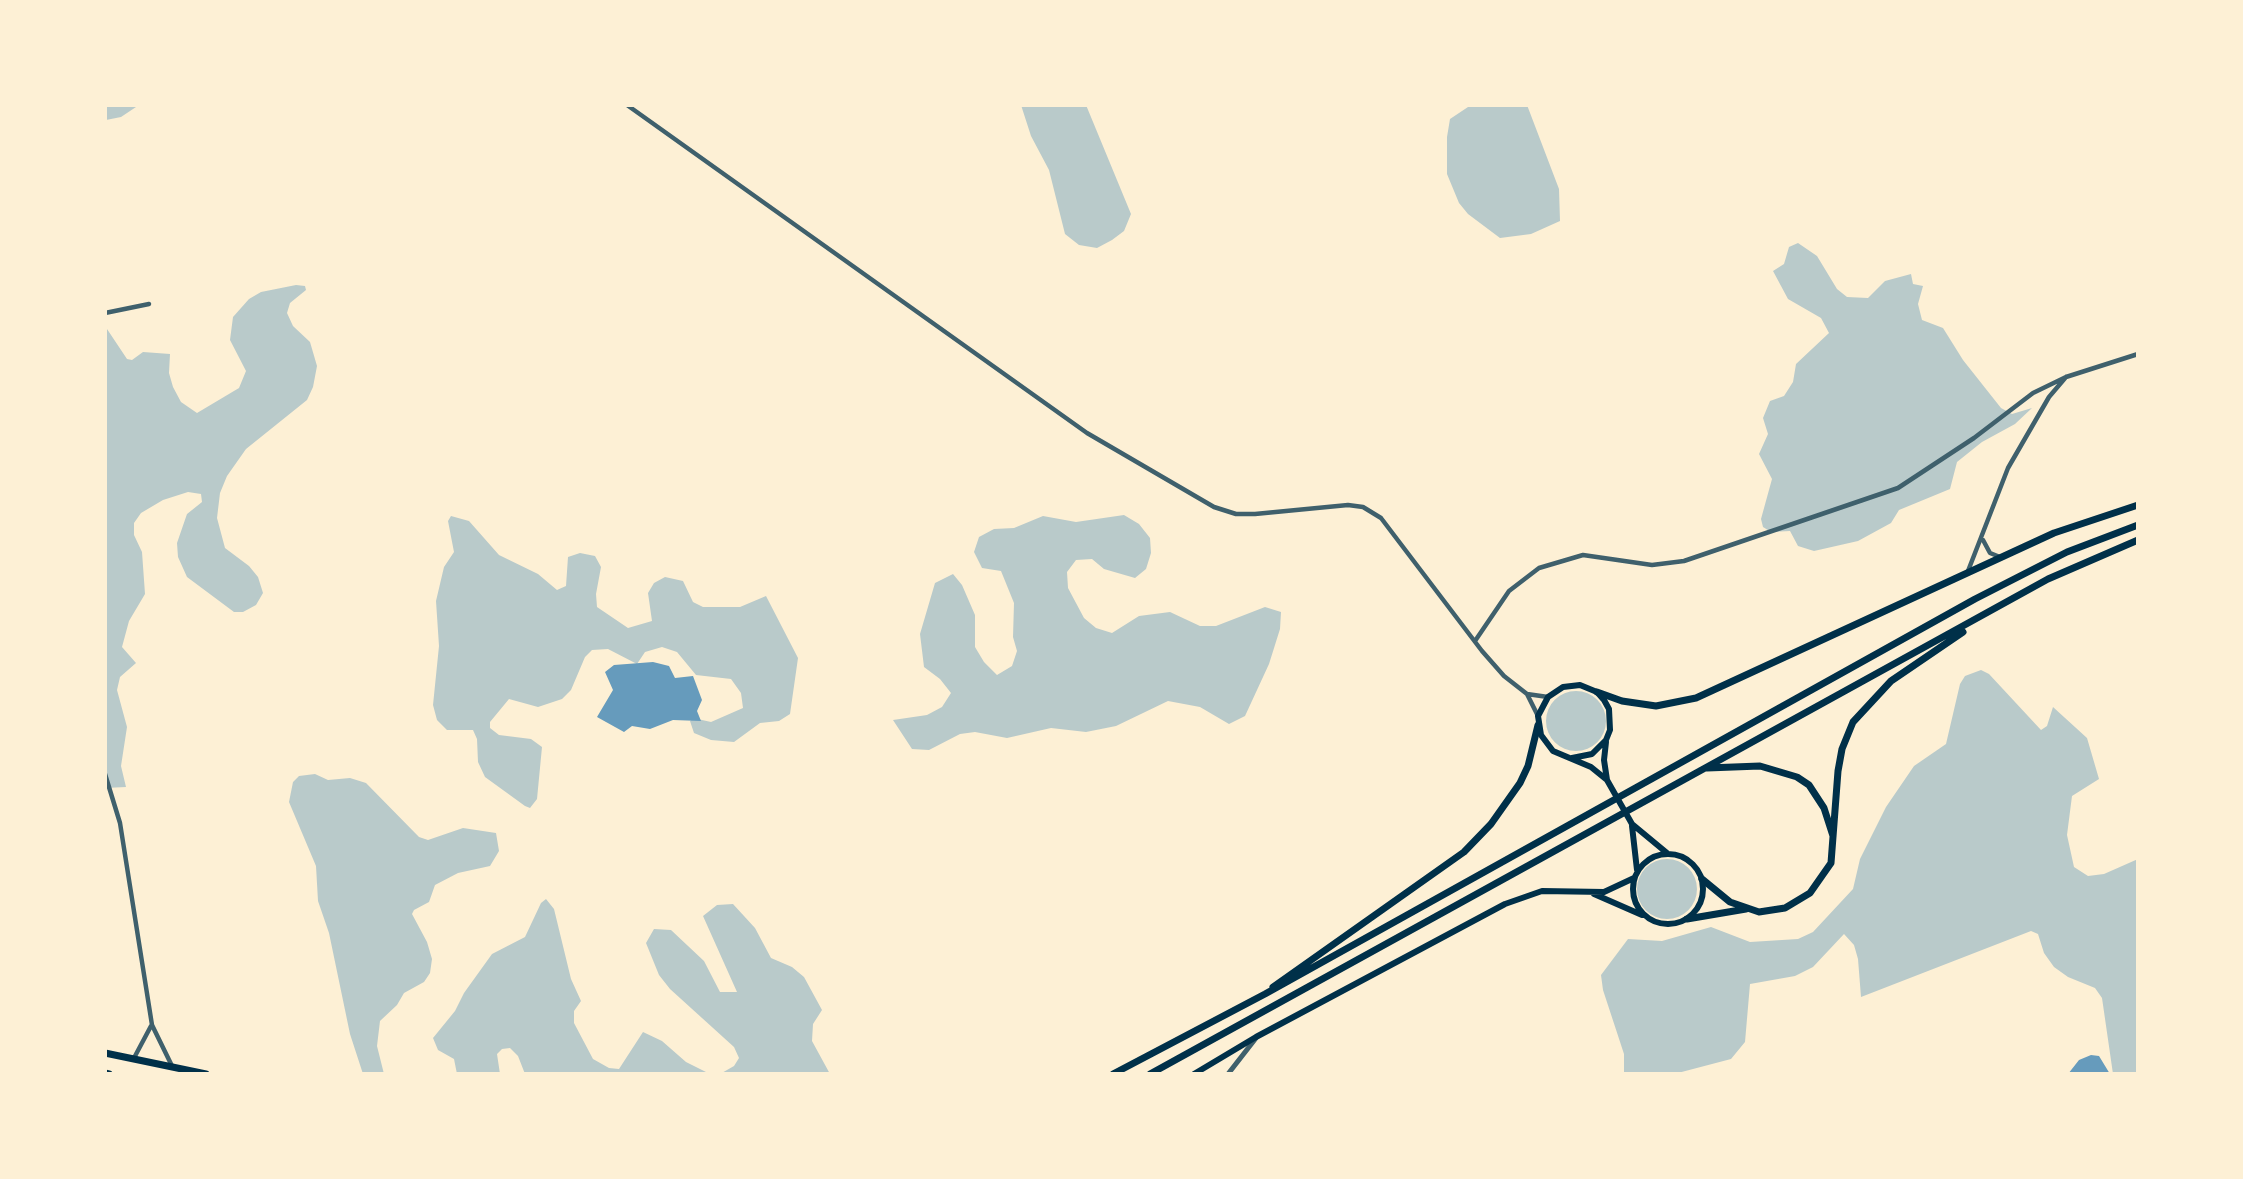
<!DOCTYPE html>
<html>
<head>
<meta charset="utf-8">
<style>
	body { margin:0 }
	#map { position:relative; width:2243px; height:1179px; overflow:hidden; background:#fdf0d5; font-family:"Space Grotesk",sans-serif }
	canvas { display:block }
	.frame { position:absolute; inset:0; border:107px solid #fdf0d5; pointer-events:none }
</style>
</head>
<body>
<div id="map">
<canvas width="2243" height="1179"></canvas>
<div class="frame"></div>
</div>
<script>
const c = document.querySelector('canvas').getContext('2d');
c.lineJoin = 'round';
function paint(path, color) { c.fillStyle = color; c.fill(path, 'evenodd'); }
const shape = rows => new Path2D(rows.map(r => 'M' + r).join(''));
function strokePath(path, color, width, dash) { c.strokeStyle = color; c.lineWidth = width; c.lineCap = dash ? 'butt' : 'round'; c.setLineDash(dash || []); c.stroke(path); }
const green = shape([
	[105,105,139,105,121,117,106,120],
	[1021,105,1086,105,1131,214,1124,231,1112,240,1097,248,1079,245,1065,234,1049,170,1031,136],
	[1471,105,1527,105,1559,189,1560,221,1531,234,1500,238,1468,214,1459,203,1447,174,1447,137,1450,119],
	[1798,243,1817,256,1837,289,1847,297,1868,298,1885,281,1911,274,1913,284,1923,286,1918,304,1922,320,1943,328,1963,360,2001,408,2012,414,2032,408,2015,424,1982,442,1957,462,1950,489,1899,510,1891,523,1858,541,1814,551,1798,546,1790,531,1771,532,1763,527,1761,519,1772,479,1759,454,1768,434,1763,418,1770,401,1784,396,1793,382,1796,364,1829,333,1821,318,1788,299,1773,271,1784,264,1789,247],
	[296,285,305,286,306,290,290,303,287,313,293,326,310,342,317,366,313,387,307,400,246,449,227,476,220,493,217,518,225,548,249,566,258,577,263,593,256,605,243,612,234,612,187,577,178,557,177,543,187,514,202,502,201,494,188,492,163,500,141,513,134,523,134,535,142,552,145,594,129,621,122,647,136,663,120,677,117,690,127,727,121,766,126,787,105,788,105,326,127,359,132,360,143,352,170,354,169,373,173,387,181,402,197,413,239,388,246,371,230,340,233,317,249,299,261,292],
	[1124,515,1139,524,1150,538,1151,553,1146,569,1135,578,1104,569,1092,559,1076,560,1067,572,1068,588,1084,618,1096,628,1112,633,1139,616,1170,612,1200,626,1216,626,1265,607,1281,612,1280,629,1269,664,1245,716,1229,724,1200,707,1168,701,1116,726,1086,732,1051,728,1007,738,975,732,960,734,929,750,912,749,893,720,927,715,942,707,951,693,940,679,924,667,920,634,935,583,953,574,962,585,975,615,975,647,984,662,997,675,1012,666,1017,651,1013,637,1014,603,1001,571,982,568,974,552,979,537,994,529,1014,528,1043,516,1076,522],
	[451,516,469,521,499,555,538,574,557,590,566,586,568,557,580,553,595,556,601,567,596,594,597,607,628,628,652,621,648,593,654,583,665,577,683,581,693,602,703,607,740,607,766,596,798,658,790,714,779,721,760,723,734,742,711,740,694,733,690,721,693,718,711,722,743,708,741,693,731,679,696,675,677,652,662,647,645,652,637,664,608,649,592,650,585,657,571,690,562,699,538,707,509,699,490,722,490,728,499,735,531,739,542,747,537,799,530,808,525,806,485,777,478,762,477,739,473,730,447,730,437,720,433,705,439,646,436,601,444,567,454,552,448,521],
	[1981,670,1989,674,2041,730,2047,726,2053,707,2087,738,2099,779,2072,796,2067,835,2074,867,2088,876,2104,874,2138,859,2138,1074,2113,1074,2102,998,2095,988,2068,977,2054,967,2044,953,2038,934,2031,931,1861,997,1858,959,1854,945,1844,934,1813,967,1795,976,1750,984,1745,1042,1731,1059,1674,1074,1624,1074,1624,1054,1603,990,1601,975,1628,939,1662,941,1711,927,1750,942,1798,939,1813,932,1853,889,1860,859,1886,807,1914,766,1946,744,1960,684,1965,676],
	'1546 721a30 30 0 1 1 60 0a30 30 0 1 1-60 0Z',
	[315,774,328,780,350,778,366,783,419,837,428,840,463,828,496,833,499,851,490,866,458,873,435,885,429,902,414,910,412,914,427,942,432,959,430,973,424,982,404,993,397,1005,380,1021,377,1046,384,1074,363,1074,350,1034,329,933,318,901,316,866,289,802,293,782,299,776],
	'1637 889a30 30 0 1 1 60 0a30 30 0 1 1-60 0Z',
	[546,899,554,909,571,979,581,1001,574,1011,574,1023,593,1059,609,1068,619,1069,643,1032,662,1041,686,1062,710,1074,525,1074,518,1056,510,1048,502,1049,497,1054,500,1074,457,1074,454,1059,438,1050,433,1038,455,1011,464,993,492,954,525,937,541,903],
	[733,904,755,928,771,958,792,967,804,977,822,1010,813,1024,812,1041,830,1074,720,1074,734,1066,739,1058,734,1047,670,989,659,975,646,943,654,929,671,930,704,961,720,992,737,992,703,916,717,905]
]);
const water = shape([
	[653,662,669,666,675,678,693,676,702,700,697,711,701,721,673,720,650,729,632,726,624,732,597,717,613,690,605,672,614,665],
	[2091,1055,2099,1056,2110,1074,2068,1074,2079,1060]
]);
const minor = shape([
	[627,105,1087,433,1214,507,1236,514,1255,514,1348,505,1363,507,1381,518,1482,651,1504,676,1527,694,1538,716],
	[105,313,149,304],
	[1983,540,1990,553,2000,557],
	[1968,571,2008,468,2049,397,2066,377],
	[1475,641,1509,591,1539,568,1583,555,1652,565,1684,561,1898,488,1974,438,2033,393,2066,377,2138,354],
	[1527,694,1548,697],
	[105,774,120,823,152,1025,172,1066],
	[134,1058,151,1026]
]);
const tertiary = shape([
	[1228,1074,1256,1038]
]);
const secondary = shape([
	[1606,742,1604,760,1607,780,1632,824,1667,853],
	[1572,758,1592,754,1606,740,1610,730,1609,709,1604,700,1597,692,1580,685,1563,687,1548,697,1538,716,1541,735,1553,751,1591,767,1607,780],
	[1632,826,1637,870],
	'1633 889a35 35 0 1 1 70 0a35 35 0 1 1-70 0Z',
	[1594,894,1642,915],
	[1194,1074,1256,1037,1505,904,1542,891,1604,892,1634,878]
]);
const trunk = shape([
	[1597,692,1622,701,1656,706,1696,698,2054,533,2138,505],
	[1707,768,1760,766,1797,777,1809,785,1824,808,1833,836],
	[1702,879,1730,902,1759,912,1785,908,1810,893,1831,863,1838,771,1842,749,1853,722,1891,681,1963,632],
	[1687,919,1746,909],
	[1273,987,1464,852,1491,824,1520,783,1528,766,1538,725],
	[105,1053,206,1074],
	[105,1073,109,1074],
	[1113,1074,1265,994,1975,599,2067,552,2138,525],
	[1150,1074,2048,579,2138,540]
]);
paint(green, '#b9caca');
paint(water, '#669bbc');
strokePath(minor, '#3f606c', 4.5);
strokePath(tertiary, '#3f606c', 5);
strokePath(secondary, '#003049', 6);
strokePath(trunk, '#003049', 7);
</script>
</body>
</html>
